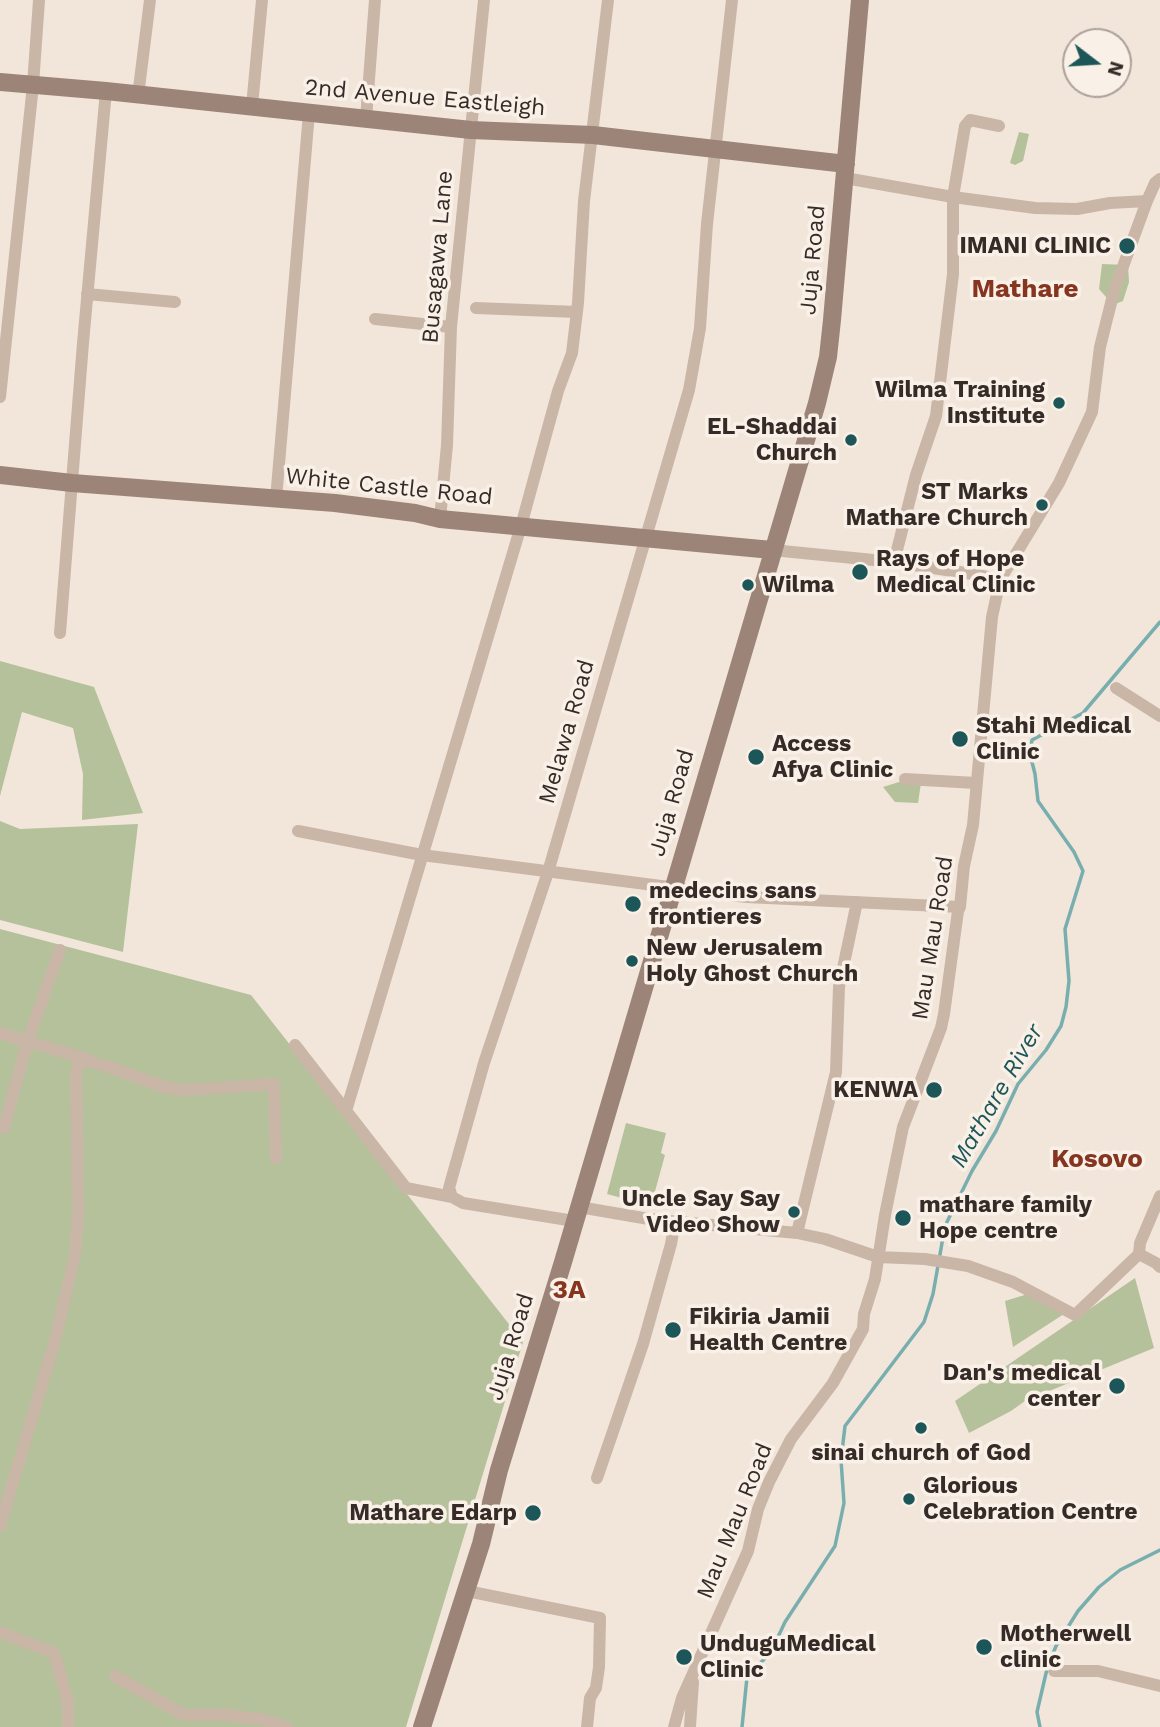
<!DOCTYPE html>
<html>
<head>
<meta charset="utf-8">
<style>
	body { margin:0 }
	#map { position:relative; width:1160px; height:1727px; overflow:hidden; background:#f2e6db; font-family:"Work Sans",sans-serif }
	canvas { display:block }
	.north { position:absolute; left:1062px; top:28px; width:70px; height:70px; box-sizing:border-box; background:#f9f0e7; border:2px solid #aba19a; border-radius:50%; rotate:107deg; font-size:19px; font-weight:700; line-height:28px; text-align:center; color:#362b27 }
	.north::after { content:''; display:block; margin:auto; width:24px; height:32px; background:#1d5658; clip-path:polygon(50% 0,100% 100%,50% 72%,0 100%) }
</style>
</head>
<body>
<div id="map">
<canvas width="1160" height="1727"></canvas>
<div class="north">N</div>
</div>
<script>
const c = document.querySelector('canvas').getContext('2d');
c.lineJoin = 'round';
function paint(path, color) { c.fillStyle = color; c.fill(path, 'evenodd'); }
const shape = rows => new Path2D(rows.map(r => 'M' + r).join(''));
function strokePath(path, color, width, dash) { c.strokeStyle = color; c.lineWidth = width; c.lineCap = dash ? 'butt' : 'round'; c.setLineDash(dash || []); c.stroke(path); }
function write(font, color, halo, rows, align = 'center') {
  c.font = font + ' "Work Sans",sans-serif'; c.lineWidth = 7; c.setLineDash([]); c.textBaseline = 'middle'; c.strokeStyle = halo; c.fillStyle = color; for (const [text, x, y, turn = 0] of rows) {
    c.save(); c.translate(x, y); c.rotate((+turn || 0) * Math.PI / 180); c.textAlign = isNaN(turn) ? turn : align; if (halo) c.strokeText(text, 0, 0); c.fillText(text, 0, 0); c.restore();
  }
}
const green = shape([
	[1019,132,1029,134,1023,161,1015,165,1010,163],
	[1102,264,1128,265,1129,282,1123,301,1113,305,1099,289],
	[0,661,94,687,143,813,82,820,83,774,73,728,22,712,0,796],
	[899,782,921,783,918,803,895,802,883,787],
	[0,821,20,829,138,824,123,952,0,920],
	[0,929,251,995,523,1342,406,1727,0,1727],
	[626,1123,666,1133,661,1153,665,1155,651,1206,607,1194],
	[1135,1278,1154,1348,1025,1401,1011,1411,969,1433,955,1401],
	[1031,1293,1064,1314,1013,1347,1005,1301]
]);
const stream = shape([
	[742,1727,747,1677,771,1652,785,1622,835,1546,844,1503,841,1460,845,1426,924,1322,933,1294,945,1226,972,1171,996,1131,1018,1084,1046,1050,1061,1026,1066,1007,1069,981,1065,929,1083,871,1074,852,1038,801,1035,774,1030,754,1032,740,1083,713,1160,622],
	[1040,1727,1037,1712,1047,1669,1056,1646,1078,1611,1099,1587,1120,1570,1160,1550]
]);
const street = shape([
	[138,96,150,0],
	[252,106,262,0],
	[366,119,375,0],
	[845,178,953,197,1035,208,1077,209,1110,203,1147,201],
	[87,294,175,302],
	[476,308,577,312],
	[375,319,451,327],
	[0,397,33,85,39,0],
	[276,499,309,113],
	[440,519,447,445,451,327,484,0],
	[772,550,894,562,979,575,1000,580],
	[894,562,916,475,936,416,953,274,953,197,965,126,970,120,999,126],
	[60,633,83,343,106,91],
	[1116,688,1160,716],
	[905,779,976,783],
	[298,831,422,855,746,897,960,907],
	[0,1033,90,1060],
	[295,1045,406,1188,452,1197],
	[346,1111,521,526,558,391,572,353,578,303,584,201,608,0],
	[4,1128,28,1040,60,950],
	[579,1207,649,1219,797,1233,825,1239,878,1257,925,1259,968,1266,1013,1282,1075,1315,1139,1254,1140,1243,1160,1196],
	[574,1221,463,1203,452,1197,449,1188,484,1063,548,872,689,390,700,328,707,224,732,0],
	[797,1233,836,1072,839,987,857,902],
	[1139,1254,1156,1263,1160,1267],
	[597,1478,643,1344,671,1244,675,1221],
	[0,1526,55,1340,75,1255,78,1211,76,1075,78,1063,86,1061,107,1066,167,1088,187,1090,274,1084,276,1158],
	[467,1591,600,1618,599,1667,596,1688,590,1698,587,1727],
	[0,1632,54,1653,68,1702,68,1727],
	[1054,1671,1098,1671,1160,1686],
	[115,1676,184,1715,226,1715,265,1720,287,1727],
	[674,1727,682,1698,748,1551,758,1509,769,1482,791,1439,833,1383,863,1329,864,1314,875,1279,885,1215,903,1127,941,1028,944,1014,958,911,960,907,964,866,973,825,992,617,1000,580,1059,483,1092,412,1100,347,1114,291,1147,201,1155,183,1160,179],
	[690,1727,693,1682]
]);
const secondary = shape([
	[0,82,106,91,471,130,593,135,846,164],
	[0,475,72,483,335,503,415,513,440,519,772,550],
	[422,1727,481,1544,499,1470,563,1262,817,403,828,357,832,320,860,0]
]);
const markers = [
	[1127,246,9,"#1d5658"],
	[1059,403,7,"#1d5658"],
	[851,440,7,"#1d5658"],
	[1042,505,7,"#1d5658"],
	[860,572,9,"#1d5658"],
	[748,585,7,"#1d5658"],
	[960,739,9,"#1d5658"],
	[756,757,9,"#1d5658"],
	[633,904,9,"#1d5658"],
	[632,961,7,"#1d5658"],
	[934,1090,9,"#1d5658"],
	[794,1212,7,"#1d5658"],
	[903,1218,9,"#1d5658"],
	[673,1330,9,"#1d5658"],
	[1117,1386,9,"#1d5658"],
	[921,1428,7,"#1d5658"],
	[909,1499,7,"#1d5658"],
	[533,1513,9,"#1d5658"],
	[984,1647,9,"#1d5658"],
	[684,1657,9,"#1d5658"]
];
const streetNames = [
	["2nd Avenue Eastleigh",425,98,5],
	["Busagawa Lane",438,257,-85],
	["Juja Road",813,260,-85],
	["White Castle Road",389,487,6],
	["Melawa Road",567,732,-74],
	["Juja Road",672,803,-74],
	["Mau Mau Road",933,938,-81],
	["Juja Road",511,1347,-73],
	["Mau Mau Road",735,1521,-68]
];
const poiNames = [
	["IMANI CLINIC",1111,246,"right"],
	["Wilma Training",1045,390,"right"],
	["Institute",1045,416,"right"],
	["EL-Shaddai",837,427,"right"],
	["Church",837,453,"right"],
	["ST Marks",1028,492,"right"],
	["Mathare Church",1028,518,"right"],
	["Rays of Hope",876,559],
	["Medical Clinic",876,585],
	["Wilma",762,585],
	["Stahi Medical",976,726],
	["Clinic",976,752],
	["Access",772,744],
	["Afya Clinic",772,770],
	["medecins sans",649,891],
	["frontieres",649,917],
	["New Jerusalem",646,948],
	["Holy Ghost Church",646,974],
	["KENWA",918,1090,"right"],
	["Uncle Say Say",780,1199,"right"],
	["Video Show",780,1225,"right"],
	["mathare family",919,1205],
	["Hope centre",919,1231],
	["Fikiria Jamii",689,1317],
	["Health Centre",689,1343],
	["Dan's medical",1101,1373,"right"],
	["center",1101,1399,"right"],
	["sinai church of God",921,1453,"center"],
	["Glorious",923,1486],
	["Celebration Centre",923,1512],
	["Mathare Edarp",517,1513,"right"],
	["Motherwell",1000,1634],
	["clinic",1000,1660],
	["UnduguMedical",700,1644],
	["Clinic",700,1670]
];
const waterNames = [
	["Mathare River",997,1096,-60]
];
const quarterNames = [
	["Mathare",1025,289],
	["Kosovo",1097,1159],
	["3A",569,1290]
];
paint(green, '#b5c19b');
strokePath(stream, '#79aeaf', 3.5);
strokePath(street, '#cab6a7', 12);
strokePath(secondary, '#9d8478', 18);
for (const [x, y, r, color] of markers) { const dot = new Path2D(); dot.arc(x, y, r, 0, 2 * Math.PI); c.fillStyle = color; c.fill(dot); strokePath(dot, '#f9f0e7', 2.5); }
write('23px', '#362b27', '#f9f0e7', streetNames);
write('bold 23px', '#362b27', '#f9f0e7', poiNames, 'left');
write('italic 24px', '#1d5658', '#f9f0e7', waterNames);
write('bold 26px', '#853520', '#f9f0e7', quarterNames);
</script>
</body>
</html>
